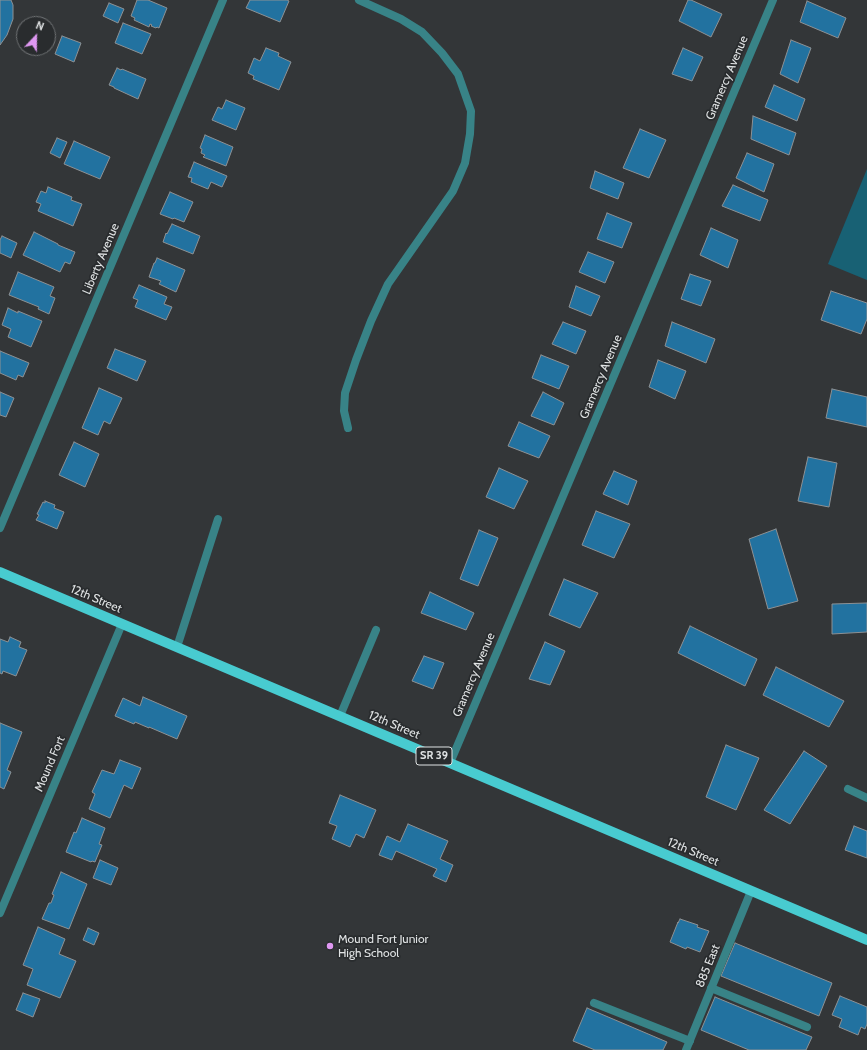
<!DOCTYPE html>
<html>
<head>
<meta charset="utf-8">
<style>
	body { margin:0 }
	#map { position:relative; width:867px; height:1050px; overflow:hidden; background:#333638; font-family:Cabin,sans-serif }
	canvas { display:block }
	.north { position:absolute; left:16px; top:16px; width:40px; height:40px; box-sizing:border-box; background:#292c2e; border:1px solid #727577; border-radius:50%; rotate:22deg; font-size:11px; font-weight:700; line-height:16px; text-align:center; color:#e0e3e4 }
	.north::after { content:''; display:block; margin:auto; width:14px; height:18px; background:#df98f2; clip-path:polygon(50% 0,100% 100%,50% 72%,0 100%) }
</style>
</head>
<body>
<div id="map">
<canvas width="867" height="1050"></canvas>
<div class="north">N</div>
</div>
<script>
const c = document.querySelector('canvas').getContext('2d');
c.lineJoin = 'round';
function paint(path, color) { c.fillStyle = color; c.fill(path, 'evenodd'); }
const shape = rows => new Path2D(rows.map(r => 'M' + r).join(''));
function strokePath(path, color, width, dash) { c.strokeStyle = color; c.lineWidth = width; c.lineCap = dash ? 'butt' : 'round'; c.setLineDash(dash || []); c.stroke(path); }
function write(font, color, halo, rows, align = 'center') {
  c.font = font + ' Cabin,sans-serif'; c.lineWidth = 3.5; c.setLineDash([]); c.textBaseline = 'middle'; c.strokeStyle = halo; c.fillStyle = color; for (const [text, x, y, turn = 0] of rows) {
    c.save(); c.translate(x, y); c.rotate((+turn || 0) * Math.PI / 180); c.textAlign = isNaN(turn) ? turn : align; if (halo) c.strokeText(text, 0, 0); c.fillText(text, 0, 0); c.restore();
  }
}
const green = shape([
	[867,169,867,280,828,264]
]);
const building = shape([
	[0,0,11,0,13,5,13,19,7,35,0,45,0,0],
	[137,0,148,0,167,8,159,28,157,27,156,28,151,26,152,25,150,24,149,27,134,20,135,18,131,16,137,0],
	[250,0,287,0,289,1,280,22,246,8,250,0],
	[688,0,691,0,722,14,711,37,679,21,688,0],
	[807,1,846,18,838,38,800,22,807,1],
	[109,3,124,9,118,23,103,16,109,3],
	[123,23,151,34,142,54,115,43,123,23],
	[62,36,81,43,74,62,55,54,62,36],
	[791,40,811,48,798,83,780,74,791,40],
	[266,48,279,53,278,56,291,62,279,90,253,79,254,76,248,73,254,58,260,61,266,48],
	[683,48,703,57,692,81,672,74,683,48],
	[117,68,121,70,122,69,146,79,138,99,114,88,114,87,109,85,117,68],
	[774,85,805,99,797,121,765,107,774,85],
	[226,100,245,108,236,130,212,120,218,107,222,109,226,100],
	[753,116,796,133,789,155,751,139,753,116],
	[640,129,666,140,649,178,623,168,640,129],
	[205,135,233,147,226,166,203,157,205,155,201,153,202,149,200,148,205,135],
	[57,138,67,142,60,158,50,153,57,138],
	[74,141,110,157,100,179,64,164,74,141],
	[747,153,774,164,764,192,736,178,747,153],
	[194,162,227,176,222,187,211,182,208,189,191,182,192,178,188,177,194,162],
	[595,171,624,183,618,199,590,188,595,171],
	[733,185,768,200,760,221,722,206,733,185],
	[48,187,72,197,71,200,82,204,73,226,38,211,41,204,36,202,41,191,46,193,48,187],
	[170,192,193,202,184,222,174,218,173,219,160,214,170,192],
	[607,213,632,223,622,248,597,239,607,213],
	[172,224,200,236,193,254,163,242,166,233,167,234,172,224],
	[711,228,738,240,728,268,700,255,711,228],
	[34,232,58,244,58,245,75,252,70,264,65,262,60,272,23,255,34,232],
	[2,236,17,243,11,258,0,253,0,240,2,236],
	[588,252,614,262,605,283,579,272,588,252],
	[157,258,185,270,176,292,159,284,161,281,149,277,154,263,155,263,157,258],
	[18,272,54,287,50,296,55,298,49,314,38,309,39,307,9,295,18,272],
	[690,274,711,281,701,306,681,299,690,274],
	[139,285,167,297,164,304,172,307,166,320,135,307,138,300,133,298,139,285],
	[576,286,600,296,591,316,569,307,576,286],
	[831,291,867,303,867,319,861,334,821,320,831,291],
	[8,308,18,313,18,311,42,321,31,347,8,337,11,329,2,325,8,308],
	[563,322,586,331,576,354,552,344,563,322],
	[672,322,715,339,706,363,665,346,672,322],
	[115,349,146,361,137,381,107,368,115,349],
	[0,351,29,363,23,377,18,375,16,380,0,373,0,351],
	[541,355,569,366,559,389,532,378,541,355],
	[658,360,686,371,675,399,649,387,658,360],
	[99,388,122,398,110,424,104,421,98,435,82,428,99,388],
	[832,389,867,397,867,427,826,418,832,389],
	[0,392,14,398,6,417,0,415,0,392],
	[543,392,564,403,554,425,531,416,543,392],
	[519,422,550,436,539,458,508,446,519,422],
	[74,442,99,454,85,487,59,475,74,442],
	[808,457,837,463,829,507,798,501,808,457],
	[499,468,528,481,514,509,486,497,499,468],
	[614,471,637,481,628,505,603,494,614,471],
	[45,501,55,505,54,508,64,512,57,529,36,520,39,515,37,514,43,502,45,503,45,501],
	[596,511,630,524,614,558,582,545,596,511],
	[776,529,798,601,768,609,749,539,776,529],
	[479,530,498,538,478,586,460,579,479,530],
	[564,579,598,593,580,628,549,615,564,579],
	[430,592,474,613,466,630,421,613,430,592],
	[867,603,867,632,832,634,832,604,867,603],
	[690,626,757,659,745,686,678,653,690,626],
	[10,637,21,642,19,647,27,650,16,676,3,671,2,674,0,673,0,639,8,642,10,637],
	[545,642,565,651,550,685,529,679,545,642],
	[424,656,444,663,433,689,412,681,424,656],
	[776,667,844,701,829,727,763,695,776,667],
	[143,697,187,716,177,739,149,727,149,728,135,722,134,724,115,716,123,698,140,706,143,697],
	[0,723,22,732,7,770,11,772,4,789,0,787,0,723],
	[726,745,759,758,736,810,706,797,726,745],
	[804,751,827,766,790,824,764,810,804,751],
	[120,760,141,768,132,789,124,785,110,818,89,809,95,794,92,792,102,770,114,774,120,760],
	[340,795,376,810,364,838,356,834,350,847,332,839,337,826,329,823,340,795],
	[82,818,105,828,99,844,102,845,95,862,92,861,91,862,66,852,74,832,76,833,82,818],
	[408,824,448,841,440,859,453,865,446,882,433,876,437,869,396,851,392,860,379,855,387,836,400,842,408,824],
	[854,826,867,831,867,858,845,850,854,826],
	[100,860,118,868,111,885,93,878,100,860],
	[61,872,87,884,69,929,42,919,49,903,51,903,54,895,52,894,61,872],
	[680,919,698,925,697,927,709,931,700,952,687,947,686,949,670,942,678,922,678,923,680,919],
	[38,927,65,939,59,954,76,961,60,998,27,985,33,969,23,965,38,927],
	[88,928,99,933,94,945,83,940,88,928],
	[735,943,832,983,819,1016,721,976,735,943],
	[23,993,40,999,33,1017,16,1010,23,993],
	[840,996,867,1007,867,1024,865,1029,861,1027,858,1035,839,1027,842,1019,832,1015,840,996],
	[715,997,812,1037,806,1050,749,1050,701,1030,715,997],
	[587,1008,667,1042,663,1050,595,1050,573,1041,587,1008]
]);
const lane = shape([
	[177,647,218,519],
	[340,716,376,630],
	[848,789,867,798],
	[711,988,807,1027],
	[594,1003,690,1041]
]);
const street = shape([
	[348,428,344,411,345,393,356,360,371,321,388,284,453,191,465,163,470,134,471,111,458,74,442,53,422,32,401,19,359,0],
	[0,528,223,0],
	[450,763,773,0],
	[0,913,122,624],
	[686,1050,751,891]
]);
const primary = shape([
	[0,572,867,940]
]);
const markers = [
	[330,946,4,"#df98f2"]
];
const shields = [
	[434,756,36]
];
const shieldNames = [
	["SR 39",434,756]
];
const streetNames = [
	["Gramercy Avenue",727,78,-67],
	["Liberty Avenue",101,259,-67],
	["Gramercy Avenue",601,377,-67],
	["12th Street",96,599,23],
	["Gramercy Avenue",474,675,-67],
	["12th Street",394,725,23],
	["Mound Fort",50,764,-67],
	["12th Street",693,852,23],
	["885 East",708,966,-68]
];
const poiNames = [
	["Mound Fort Junior",338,939],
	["High School",338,953]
];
paint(green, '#186174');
paint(building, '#2272a0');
strokePath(building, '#8d9194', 1);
strokePath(lane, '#388387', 8);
strokePath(street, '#388387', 8);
strokePath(primary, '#48cbd0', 10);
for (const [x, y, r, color] of markers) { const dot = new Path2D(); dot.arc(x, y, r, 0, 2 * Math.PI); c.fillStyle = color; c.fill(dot); strokePath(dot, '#292c2e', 1.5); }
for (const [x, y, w] of shields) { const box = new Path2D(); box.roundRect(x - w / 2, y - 9, w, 18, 3); c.fillStyle = '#292c2e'; c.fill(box); strokePath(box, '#e0e3e4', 1); }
write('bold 11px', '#e0e3e4', null, shieldNames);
write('12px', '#e0e3e4', '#292c2e', streetNames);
write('12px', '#e0e3e4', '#292c2e', poiNames, 'left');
</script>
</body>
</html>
